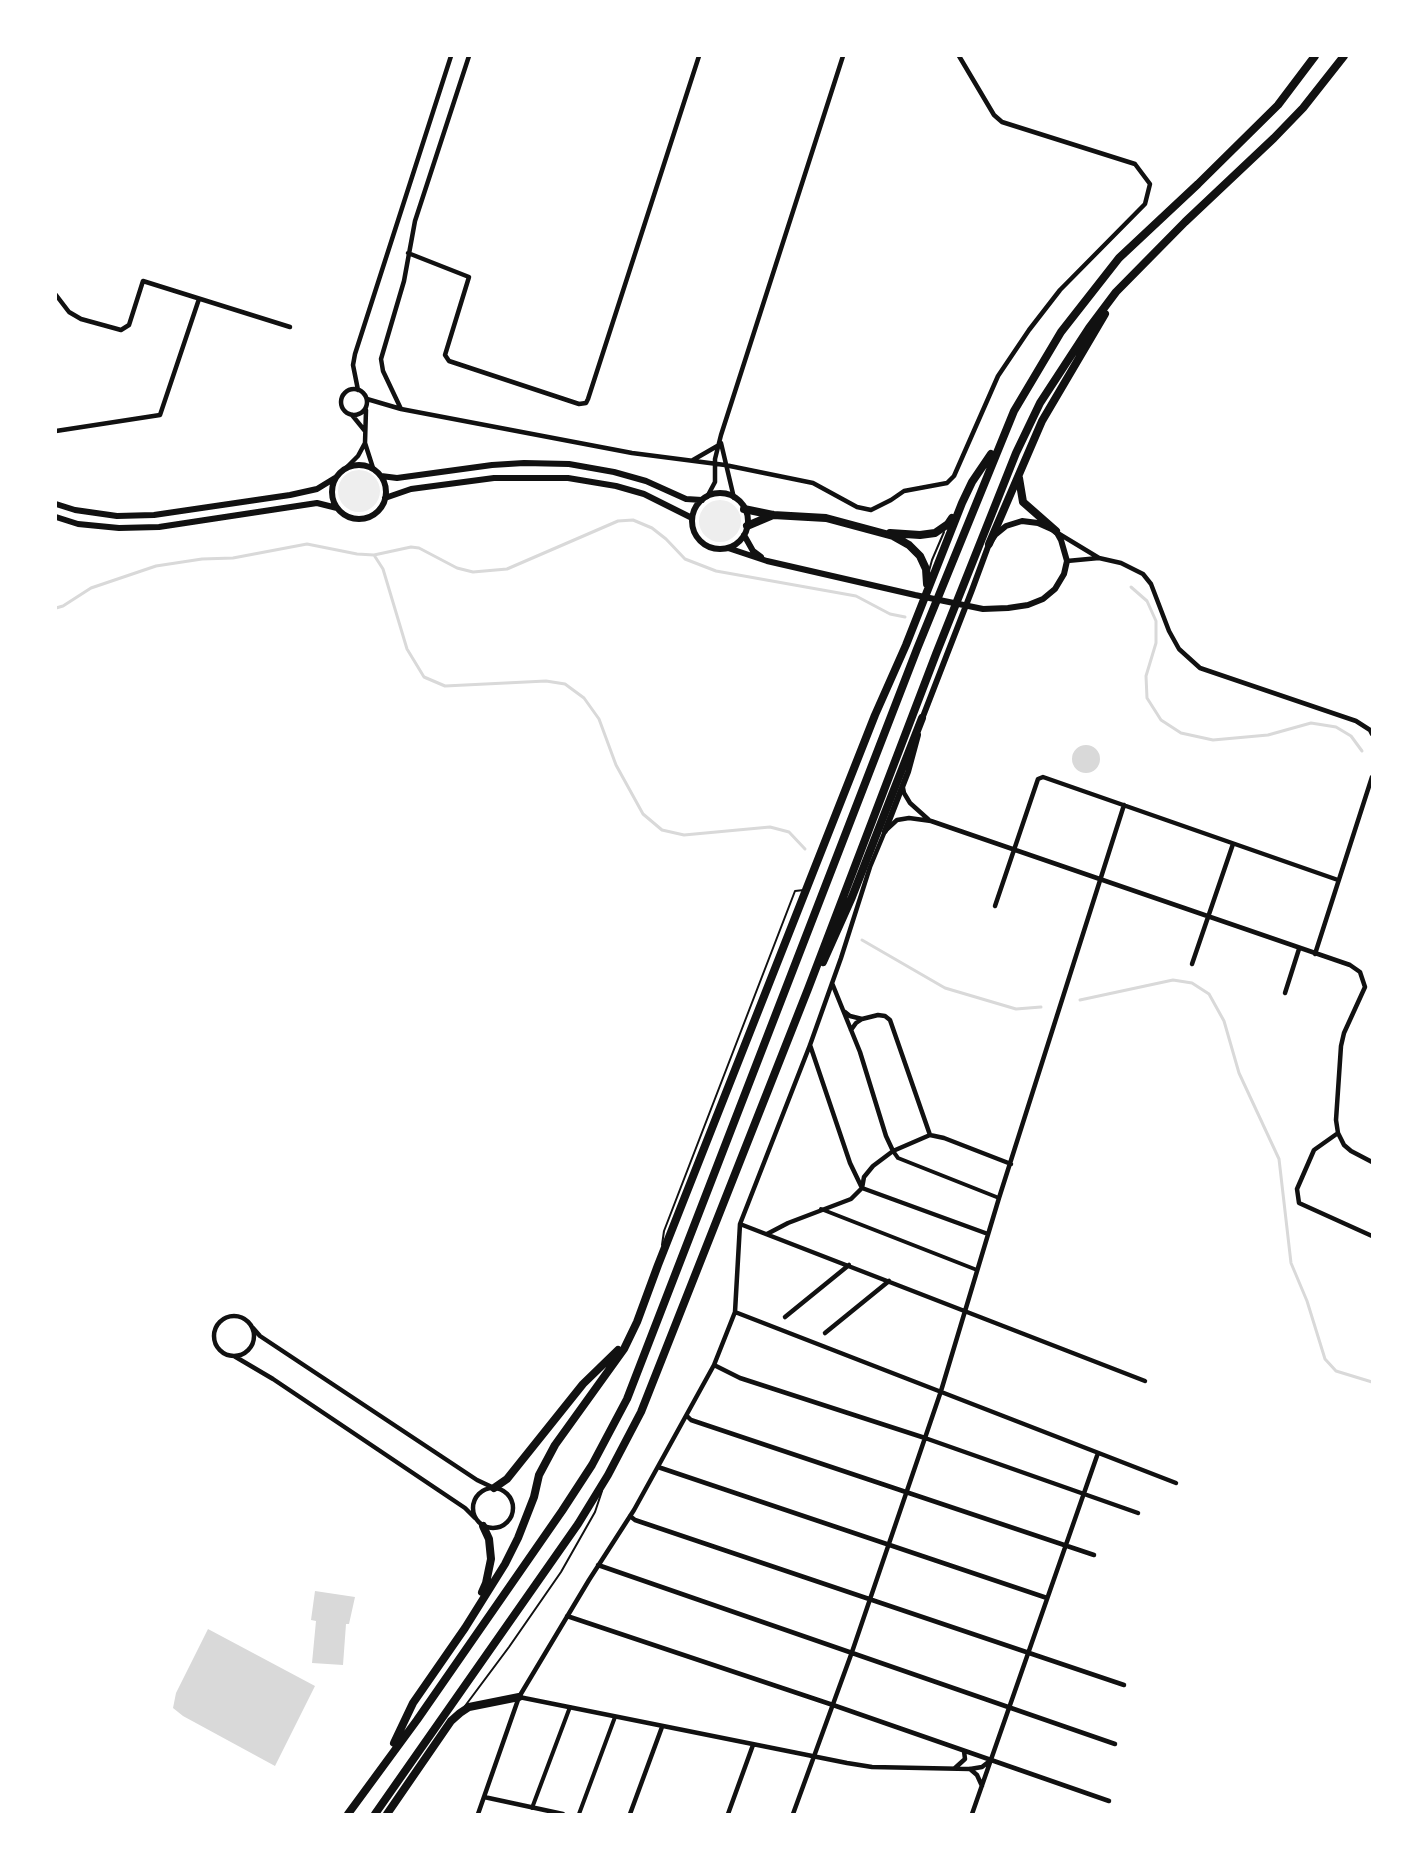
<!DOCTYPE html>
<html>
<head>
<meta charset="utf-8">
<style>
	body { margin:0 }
	#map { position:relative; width:1428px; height:1870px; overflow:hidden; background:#fff; font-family:"Source Sans 3",sans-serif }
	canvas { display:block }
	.frame { position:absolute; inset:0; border:57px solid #fff; pointer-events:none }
</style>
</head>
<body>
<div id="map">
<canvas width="1428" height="1870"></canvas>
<div class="frame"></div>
</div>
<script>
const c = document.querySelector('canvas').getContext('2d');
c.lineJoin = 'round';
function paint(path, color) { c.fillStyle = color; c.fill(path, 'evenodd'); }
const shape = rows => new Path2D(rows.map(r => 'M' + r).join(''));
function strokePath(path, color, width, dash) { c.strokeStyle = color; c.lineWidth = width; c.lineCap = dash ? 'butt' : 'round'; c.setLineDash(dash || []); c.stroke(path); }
const green = shape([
	'338 491a21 21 0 1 1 42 0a21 21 0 1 1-42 0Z',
	'699 521a21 21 0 1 1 42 0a21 21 0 1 1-42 0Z'
]);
const water = shape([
	'1072 759a14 14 0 1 1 28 0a14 14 0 1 1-28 0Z',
	[315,1591,355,1597,349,1624,346,1624,343,1665,312,1663,316,1621,311,1620],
	[208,1629,315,1686,275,1766,183,1716,173,1708,176,1693]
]);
const stream = shape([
	[374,555,383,569,407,649,424,677,445,686,546,681,565,684,584,698,599,719,616,765,643,814,662,830,684,835,770,827,789,832,805,849],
	[1131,587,1147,601,1156,621,1156,643,1146,676,1147,698,1161,720,1181,733,1213,740,1268,735,1311,723,1336,727,1351,736,1362,751],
	[56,608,63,606,91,588,156,566,202,559,233,558,307,544,357,554,374,555,411,547,419,548,457,568,473,572,507,569,618,521,633,520,652,528,666,539,685,559,716,571,856,596,890,614,905,617],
	[862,940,945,988,1016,1009,1041,1007],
	[1080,1000,1173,980,1192,983,1209,994,1224,1021,1239,1073,1279,1159,1291,1263,1307,1301,1325,1359,1336,1371,1372,1382]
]);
const service = shape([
	[929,571,932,560,944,532],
	[662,1245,664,1231,795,891,804,890],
	[465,1706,509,1647,561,1572,595,1512,602,1491]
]);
const pedestrian = shape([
	[893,1151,898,1158,999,1198],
	[821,1209,977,1270],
	[532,1808,570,1707],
	[579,1814,615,1717]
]);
const minor = shape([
	[408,253,469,277,445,355,449,361,579,404,586,403,588,399,699,56],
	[56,295,69,312,81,319,121,330,129,325,143,281,290,327],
	'341 402a13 13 0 1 1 26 0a13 13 0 1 1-26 0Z',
	[358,390,353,365,355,354,451,56],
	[367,399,401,409,632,453,725,465,813,483,857,507,871,510,891,500,904,491,947,483,954,476,998,376,1029,330,1060,290,1145,204,1150,184,1135,164,1002,122,994,115,959,56],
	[401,409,383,371,381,359,404,281,415,221,469,56],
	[366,410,365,443,373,468],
	[352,415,365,431],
	[56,431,160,415,199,299],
	[721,443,734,498],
	[693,460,719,445],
	[347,467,358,456,365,443],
	[707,497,715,482,715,459,721,435,843,56],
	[1056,532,1099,558],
	[1067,561,1099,558,1121,563,1143,574,1151,584,1169,631,1179,649,1200,668,1356,721,1370,730,1372,734],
	[903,788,904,793,910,803,929,820],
	[995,906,1038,779,1043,777,1338,880],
	[1315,954,1372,777],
	[1192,964,1233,844],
	[832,983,860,1052,886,1136,893,1151],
	[1285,993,1299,949],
	[845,1012,850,1016,862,1019],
	[851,1030,856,1023,862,1019,878,1015,885,1016,890,1020,930,1135],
	[810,1045,850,1163,862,1188],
	[1338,1133,1314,1150,1297,1189,1299,1203,1372,1236],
	[930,1135,944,1138,1011,1164],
	[862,1188,988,1234],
	[740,1224,1145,1381],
	[767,1234,788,1223,851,1199,862,1188,864,1177,873,1166,893,1151,930,1135],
	[735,1312,1176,1483],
	'214 1336a20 20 0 1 1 40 0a20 20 0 1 1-40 0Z',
	[785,1317,849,1265],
	[253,1328,260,1336,477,1480,494,1488],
	[825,1333,889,1281],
	[234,1356,273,1379,465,1508,475,1518],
	[714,1365,740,1378,925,1438,1138,1513],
	[687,1416,691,1420,1094,1555],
	[658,1467,1047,1598],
	'473 1508a20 20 0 1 1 40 0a20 20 0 1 1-40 0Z',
	[630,1516,635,1520,1124,1685],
	[598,1565,1115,1744],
	[567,1616,833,1705,1109,1801],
	[519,1697,847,1763,872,1767,970,1769,982,1767,991,1760],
	[955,1768,965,1759,964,1751],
	[970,1769,977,1775,982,1786],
	[484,1797,563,1814],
	[478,1814,519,1697,589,1580,634,1510,714,1365,735,1312,740,1224,810,1045,841,958,870,867,885,831,897,820,909,818,931,821,1350,965,1360,972,1365,987,1344,1033,1341,1046,1336,1120,1338,1133,1344,1145,1351,1151,1372,1162],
	[630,1814,662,1727],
	[728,1814,753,1745],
	[793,1814,852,1652,941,1391,999,1198,1124,805],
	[972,1814,1098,1453]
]);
const tertiary = shape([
	'332 492a27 27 0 1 1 54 0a27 27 0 1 1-54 0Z',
	[381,476,397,478,492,465,524,463,569,464,614,472,646,481,686,499,702,500],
	'692 521a28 28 0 1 1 56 0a28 28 0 1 1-56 0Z',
	[385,498,411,489,494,478,568,478,616,486,644,494,692,518],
	[56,504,75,510,117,516,154,515,290,495,317,489,335,478],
	[56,517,78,524,119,528,159,527,317,503,337,508],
	[744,535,753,551,761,557],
	[728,548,767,561,915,595,983,609,1008,608,1028,605,1043,599,1055,589,1064,574,1067,561,1061,540,1056,531,1038,523,1022,521,1006,526,995,535,989,544,972,590,946,657,922,719],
	[885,831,908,772,918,735]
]);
const motorway = shape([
	[1019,478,1023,502,1056,531],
	[744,509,773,515,826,518,893,536,909,545,920,556,926,569,927,584],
	[747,526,773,515],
	[890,533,920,535,935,533,948,524,952,518],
	[989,544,1042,421,1105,314],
	[823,962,852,897,922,718],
	[494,1488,507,1479,583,1384,618,1350],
	[482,1592,486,1583,491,1559,489,1539,483,1526],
	[394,1743,413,1703,465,1628,505,1564,518,1538,534,1497,539,1475,555,1445,624,1349,637,1322,658,1265,875,715,906,645,962,503,972,482,991,454],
	[348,1814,417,1720,562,1511,592,1465,627,1399,917,649,1014,411,1061,332,1119,258,1198,184,1278,105,1315,56],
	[375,1814,578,1524,608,1475,641,1412,808,989,936,654,1016,453,1040,403,1089,328,1116,292,1185,222,1274,138,1303,108,1344,56],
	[387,1814,451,1721,460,1713,469,1707,519,1697]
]);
paint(green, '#eee');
paint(water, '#d9d9d9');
strokePath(stream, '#d9d9d9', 3);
strokePath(service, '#111', 2);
strokePath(pedestrian, '#111', 4);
strokePath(minor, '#111', 4.5);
strokePath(tertiary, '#111', 6);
strokePath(motorway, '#111', 8);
</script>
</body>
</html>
